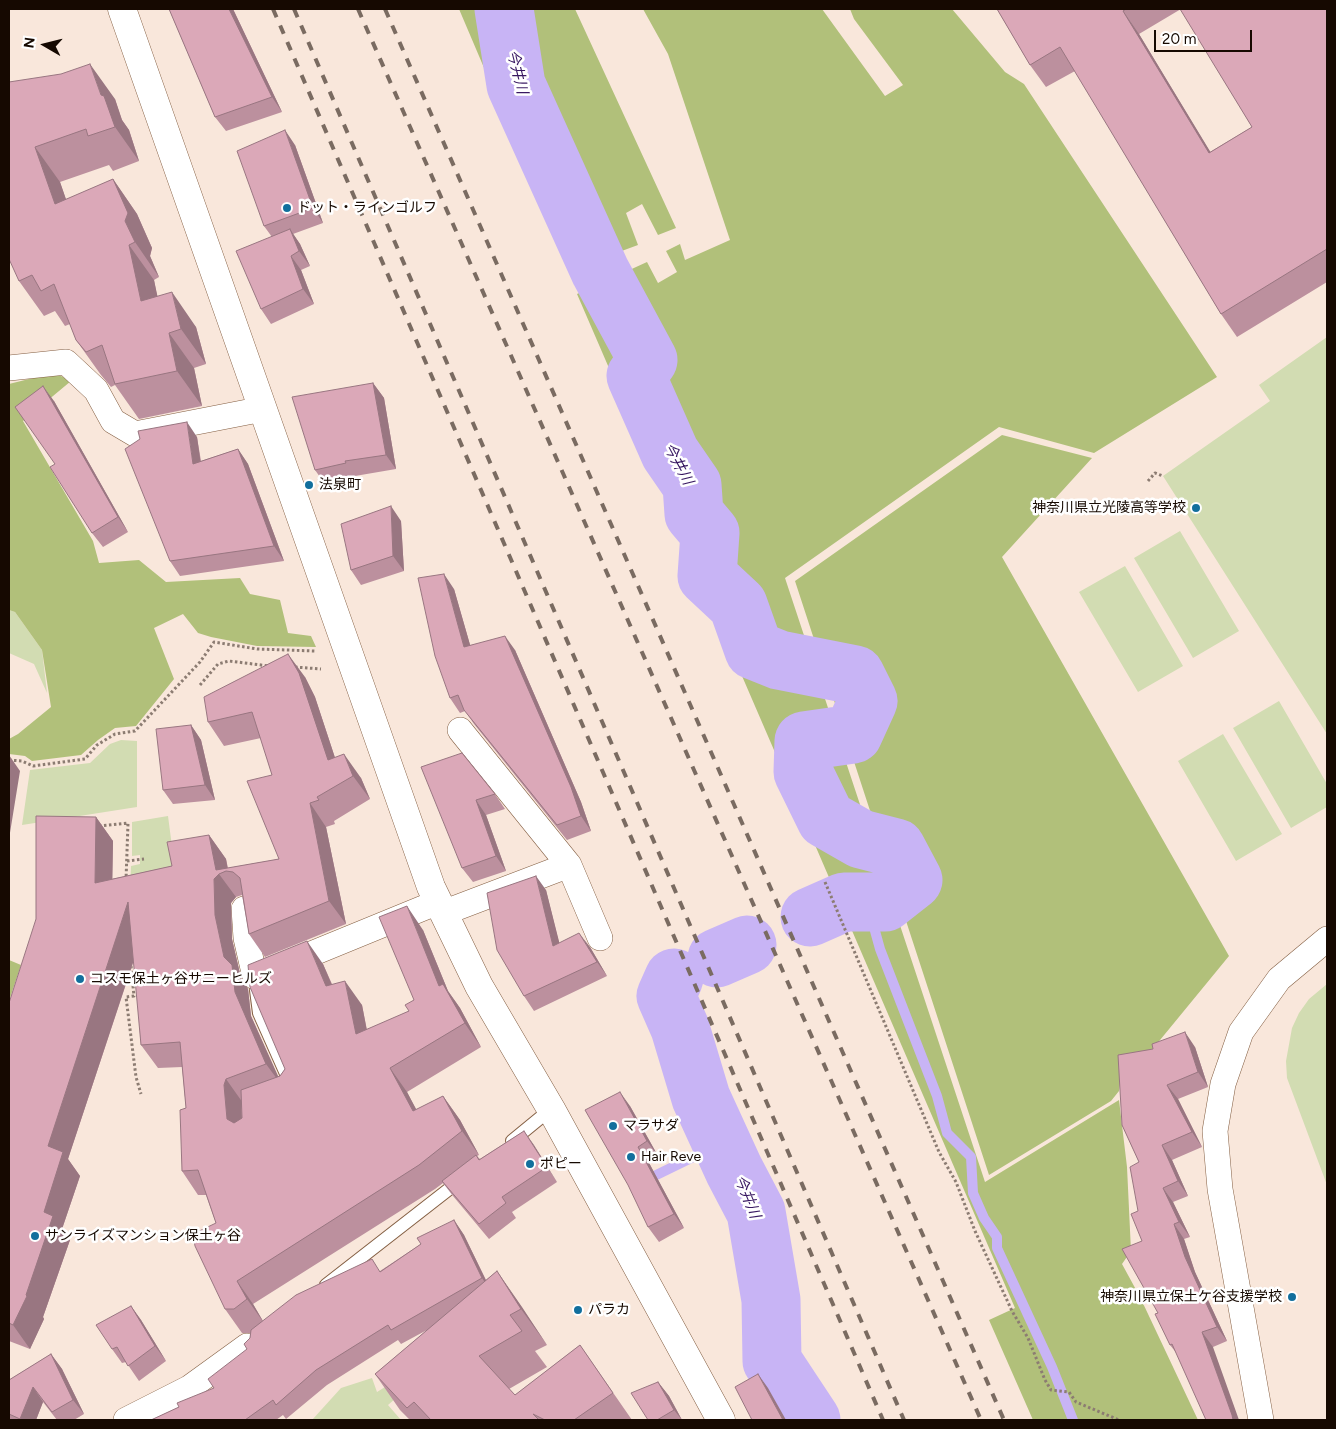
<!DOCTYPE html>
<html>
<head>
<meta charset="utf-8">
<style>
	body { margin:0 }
	#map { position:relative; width:1336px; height:1429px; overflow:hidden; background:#f9e7db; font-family:Figtree,sans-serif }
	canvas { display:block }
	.frame { position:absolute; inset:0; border:10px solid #160901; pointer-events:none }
	.north { position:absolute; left:20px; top:20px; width:50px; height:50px; -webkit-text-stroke:4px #fff; paint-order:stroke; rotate:278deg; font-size:14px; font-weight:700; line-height:20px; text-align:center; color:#160901 }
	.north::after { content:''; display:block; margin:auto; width:18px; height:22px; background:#160901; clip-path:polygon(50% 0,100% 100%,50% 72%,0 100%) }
	.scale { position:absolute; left:1154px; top:30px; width:98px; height:22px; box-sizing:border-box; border:2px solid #160901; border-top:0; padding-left:6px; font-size:15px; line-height:18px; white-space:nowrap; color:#160901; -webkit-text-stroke:4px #fff; paint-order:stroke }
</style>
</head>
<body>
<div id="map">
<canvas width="1336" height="1429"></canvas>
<div class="frame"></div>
<div class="north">N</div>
<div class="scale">20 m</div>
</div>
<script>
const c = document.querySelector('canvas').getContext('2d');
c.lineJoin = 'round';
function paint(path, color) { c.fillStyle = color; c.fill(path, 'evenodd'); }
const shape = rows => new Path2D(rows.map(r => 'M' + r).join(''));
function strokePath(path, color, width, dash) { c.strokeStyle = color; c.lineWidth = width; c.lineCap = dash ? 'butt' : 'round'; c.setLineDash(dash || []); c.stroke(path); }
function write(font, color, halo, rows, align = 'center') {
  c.font = font + ' Figtree,"Noto Sans JP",sans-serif'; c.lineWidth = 5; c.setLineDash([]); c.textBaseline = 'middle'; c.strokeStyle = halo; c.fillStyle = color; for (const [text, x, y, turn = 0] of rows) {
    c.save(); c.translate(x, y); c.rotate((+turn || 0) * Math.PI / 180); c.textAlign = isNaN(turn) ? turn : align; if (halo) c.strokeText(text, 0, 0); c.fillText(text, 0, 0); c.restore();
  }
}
const green = shape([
	[1327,337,1327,734,1163,476,1270,401,1259,385],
	[1180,531,1239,631,1193,658,1134,558],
	[1125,566,1183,666,1138,692,1079,592],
	[9,610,15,612,42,650,47,693,34,664,9,653],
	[1279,701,1327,784,1327,807,1291,828,1233,728],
	[1223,734,1282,834,1236,861,1178,761],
	[121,740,137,741,137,807,22,825,30,770,90,763,110,744],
	[168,816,177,885,130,894,131,866,140,864,140,855,132,856,132,822],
	[1327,984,1327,1185,1287,1078,1286,1061,1292,1028,1299,1013,1309,999],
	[440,1360,388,1405,401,1420,312,1420,341,1388,372,1378,377,1392,414,1369]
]);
const forest = shape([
	[459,9,575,9,676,228,658,235,642,204,626,213,638,245,570,270],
	[643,9,822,9,885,96,903,85,854,19,850,9,952,9,1005,72,1024,84,1217,377,1094,453,999,427,785,578,985,1182,1119,1100,1127,1167,1131,1251,1122,1264,1140,1297,1198,1420,1033,1420,989,1320,1015,1308,577,294,647,262,658,283,677,272,666,251,680,244,685,260,730,240,668,54],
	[45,375,59,375,71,381,23,421,93,541,99,563,139,560,166,582,240,578,250,594,280,600,288,633,311,636,316,647,257,646,211,637,198,633,183,614,154,628,174,679,136,726,115,728,98,740,81,755,32,761,25,756,9,754,9,739,18,734,51,707,42,650,15,612,9,610,9,384],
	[1002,435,1092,458,1002,557,1229,956,1142,1062,1122,1065,1119,1091,1111,1101,989,1175,795,581],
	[9,960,21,965,9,1001]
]);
const stream = shape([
	[867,902,880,949,937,1096,947,1133,971,1157,973,1193,984,1218,997,1237,997,1248,1052,1367,1073,1420],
	[644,1181,722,1143]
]);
const river = shape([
	[504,9,516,85,600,271,648,360,636,376,670,453,692,485,694,514,710,533,707,576,738,605,754,650,779,660,855,675,868,701,853,734,804,741,803,772,826,819,861,839,896,848,913,880,885,902,844,902,810,917],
	[717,958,747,945],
	[674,978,666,996,680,1028,701,1098,734,1170,756,1212,771,1300,772,1361,811,1420]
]);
const path = shape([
	[1148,481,1155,473,1163,476],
	[295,667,321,669],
	[200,685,218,664,229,661,269,666],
	[9,760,22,761,33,766,85,759,97,745,115,734,135,731,200,662,214,642,257,649,315,651],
	[99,826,128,823,126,880],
	[127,861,144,859],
	[825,882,939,1152,956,1182,975,1231,1012,1311,1028,1338,1045,1380,1051,1390,1069,1392,1076,1402,1119,1420],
	[131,966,134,996,126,997,136,1077,141,1094]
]);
const service = shape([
	[256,990,259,1013,291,1085],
	[512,1141,551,1109],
	[326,1285,462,1179]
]);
const minor = shape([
	[9,368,66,362,96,390,113,421,135,434,263,409],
	[460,730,569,865,600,938],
	[244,909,246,938,255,977,438,902],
	[443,913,569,865],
	[126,1420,189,1388,247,1346],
	[1261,1420,1220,1189,1215,1131,1223,1084,1241,1032,1279,979,1327,939]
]);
const tertiary = shape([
	[122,9,431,887,479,986,551,1109,721,1420]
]);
const rail = shape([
	[273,9,883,1420],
	[294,9,904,1420],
	[358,9,981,1420],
	[385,9,1004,1420]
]);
const wall = shape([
	[169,9,233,9,282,112,226,131,215,117],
	[997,9,1327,9,1327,282,1237,337,1221,314,1075,71,1046,87,1030,65],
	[1181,9,1252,127,1210,152,1139,34],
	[9,82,115,99,122,120,129,130,139,161,113,171,109,165,60,182,66,200,113,179,137,214,152,248,150,256,159,277,154,280,157,296,196,327,206,364,194,368,202,406,139,419,115,385,111,387,101,375,76,340,70,324,65,326,55,311,44,316,19,281],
	[295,145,323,223,293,234,300,244,310,266,301,270,314,304,271,324,261,309,272,237,264,226],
	[373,383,384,398,396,469,355,476,356,478,325,484,315,470],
	[54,401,128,532,103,547,92,533,55,464],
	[197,437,201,461,238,449,248,464,284,561,180,576,170,561],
	[401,521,404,571,361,585,351,570],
	[454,589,470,645,515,650,581,802,591,831,567,840,474,724,465,711,460,713,450,698],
	[305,677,315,697,335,758,361,778,370,799,334,821,335,824,326,827,346,924,265,957,249,934,242,895,236,897,231,903,232,939,241,978,248,989,251,1016,278,1077,280,1076,285,1069,323,964,332,984,362,1005,367,1030,409,1011,414,1000,423,930,448,991,460,1008,481,1047,407,1092,416,1110,443,1096,460,1120,479,1155,477,1156,480,1159,524,1131,557,1182,512,1212,516,1218,489,1239,453,1196,443,1183,435,1189,253,1304,263,1321,380,1271,421,1244,454,1220,464,1235,486,1280,497,1271,547,1345,535,1351,547,1367,509,1389,515,1395,580,1345,632,1420,410,1420,400,1410,375,1374,427,1330,401,1344,398,1340,327,1385,286,1419,283,1415,276,1420,151,1420,179,1407,214,1388,247,1349,251,1333,242,1333,225,1309,216,1223,206,1195,198,1195,182,1171,186,1108,182,1067,158,1068,141,1045,134,960,68,1159,80,1176,62,1229,70,1240,43,1317,44,1319,30,1349,9,1341,9,1003,96,817,113,841,112,879,172,866,209,835,226,859,228,868,279,859,272,775,261,738,224,746,208,722],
	[191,725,201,740,215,800,173,804,163,790],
	[462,753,495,794,505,809,486,815,506,871,473,882,462,868],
	[546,890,559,943,590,947,607,976,534,1011,524,996],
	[1195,1047,1208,1087,1178,1099,1202,1147,1172,1160,1188,1196,1173,1202,1190,1237,1184,1239,1195,1272,1227,1341,1213,1347,1206,1418,1178,1355,1170,1345,1158,1313,1142,1241,1138,1211,1139,1162,1122,1125],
	[630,1106,658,1156,648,1161,684,1228,659,1242,648,1227],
	[131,1306,141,1320,166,1361,139,1381,126,1362,122,1363,112,1349],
	[51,1354,62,1369,84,1414,74,1420,57,1420,43,1402,36,1420,9,1420,9,1380],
	[658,1382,669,1396,682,1420,648,1420]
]);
const shadedWall = shape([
	[229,9,233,9,282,112,272,97],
	[1123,11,1139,34,1225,176,1209,153],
	[90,64,115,99,122,120,129,130,139,161,115,127,101,95],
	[285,130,295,145,323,223,313,208],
	[35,147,60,182,80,239,55,204],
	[113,179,137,214,152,248,150,256,159,277,135,242,125,221],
	[290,229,300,244,310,266,299,251],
	[129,245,154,280,166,336,141,301],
	[291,256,301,270,314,304,303,289],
	[172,292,196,327,206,364,181,329],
	[169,333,194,368,202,406,177,371],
	[373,383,384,398,396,469,386,455],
	[43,386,54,401,128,532,118,517],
	[187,422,197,437,203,479,193,464],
	[238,449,248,464,284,561,274,546],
	[391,506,401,521,404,571,393,556],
	[444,574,454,589,475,662,464,647],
	[505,636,515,650,581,802,591,831,581,816],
	[288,654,305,677,315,697,343,782,328,760],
	[191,725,201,740,215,800,205,785],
	[344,754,361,778,370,799,353,776],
	[9,755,20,771,9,839],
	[476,800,486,815,506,871,496,856],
	[310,803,326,827,346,924,329,901],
	[96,817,113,841,112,906,95,883],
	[209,835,226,859,228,871,226,871,219,874,236,897,231,903,232,939,241,978,248,989,251,1016,283,1087,266,1064,235,992,224,957,215,915,214,879,216,870],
	[536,876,546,890,564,961,553,946],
	[128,902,145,926,68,1159,80,1176,62,1229,70,1240,43,1317,44,1319,30,1349,13,1325,26,1295,44,1212,48,1146],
	[407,906,423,930,448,991,460,1008,481,1047,439,986],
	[579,933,590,947,607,976,597,962],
	[307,941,323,964,342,1009,326,986],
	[345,981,362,1005,372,1058,356,1034],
	[1185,1032,1195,1047,1208,1087,1198,1072],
	[390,1068,407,1092,430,1135,413,1111],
	[226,1079,243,1103,241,1109,244,1143,227,1119,224,1085],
	[1167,1085,1178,1099,1202,1147,1192,1132],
	[620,1092,630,1106,658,1156,647,1141],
	[443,1096,460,1120,479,1155,462,1131],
	[524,1131,534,1145,557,1182,547,1167],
	[1162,1145,1172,1160,1188,1196,1178,1181],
	[638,1147,648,1161,684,1228,674,1214],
	[1163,1188,1173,1202,1190,1237,1179,1222],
	[454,1220,464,1235,492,1293,482,1278],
	[1174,1224,1184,1239,1195,1272,1227,1341,1217,1327,1185,1257],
	[497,1271,522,1307,547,1345,521,1309],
	[237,1281,253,1304,264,1323,247,1299],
	[131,1306,141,1320,166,1361,155,1346],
	[1202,1332,1213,1347,1239,1420,1233,1420],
	[51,1354,62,1369,84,1414,73,1400],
	[758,1374,768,1388,786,1420,783,1420],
	[658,1382,669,1396,682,1420,674,1410],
	[33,1387,43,1402,36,1420,21,1420,20,1419]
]);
const building = shape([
	[169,9,229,9,272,97,215,117,169,9],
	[997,9,1126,9,1123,11,1209,153,1252,127,1180,9,1327,9,1327,249,1221,314,1060,47,1030,65,997,9],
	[90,64,101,95,104,96,115,127,88,136,86,129,35,147,55,204,113,179,128,213,125,221,135,242,129,245,141,301,172,292,181,329,169,333,177,371,115,384,102,345,86,352,76,340,54,284,41,291,32,275,19,281,9,259,9,82,61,74,90,64],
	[285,130,313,208,264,226,237,151,285,130],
	[290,229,299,251,291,256,303,289,261,309,236,251,290,229],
	[373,383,386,455,345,461,346,463,315,470,292,397,373,383],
	[43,386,118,517,92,533,50,467,55,464,15,407,43,386],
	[187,422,193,464,238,449,274,546,170,561,125,449,140,439,138,431,187,422],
	[391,506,393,556,351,570,341,524,391,506],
	[444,574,464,647,505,636,571,787,581,816,557,825,464,710,458,695,450,698,435,656,418,578,444,574],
	[288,654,299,673,328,760,344,754,353,776,317,797,319,800,310,803,329,901,249,934,240,878,233,872,226,871,219,874,214,879,215,915,224,957,232,965,235,992,266,1064,226,1079,224,1085,227,1119,234,1123,242,1118,241,1090,280,1076,285,1069,250,987,248,965,307,941,326,986,345,981,356,1034,409,1011,405,1005,414,1000,379,917,407,906,439,986,443,984,465,1023,390,1068,413,1111,443,1096,462,1131,419,1165,237,1281,247,1299,234,1309,225,1309,195,1246,193,1234,216,1223,198,1170,182,1171,180,1110,186,1108,180,1042,141,1045,128,902,48,1146,63,1152,44,1212,53,1216,26,1295,27,1296,13,1325,9,1323,9,1003,36,919,36,816,96,817,95,883,172,866,167,842,209,835,216,870,279,859,247,781,272,775,252,712,208,722,204,697,288,654],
	[191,725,205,785,163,790,156,729,191,725],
	[462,753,495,794,476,800,496,856,462,868,421,767,462,753],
	[536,876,553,946,579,933,597,962,524,996,497,950,487,893,536,876],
	[1185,1032,1198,1072,1167,1085,1192,1132,1162,1145,1178,1181,1163,1188,1179,1222,1174,1224,1185,1257,1217,1327,1202,1332,1232,1415,1233,1420,1206,1420,1172,1344,1170,1345,1155,1314,1158,1313,1122,1249,1142,1241,1131,1214,1138,1211,1130,1167,1139,1162,1122,1125,1118,1055,1153,1049,1152,1044,1185,1032],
	[620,1092,647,1141,638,1147,674,1214,648,1227,628,1185,585,1110,620,1092],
	[524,1131,547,1167,502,1197,506,1203,479,1224,442,1181,476,1155,479,1160,524,1131],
	[454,1220,482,1278,391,1330,388,1325,316,1370,276,1405,273,1400,245,1420,151,1420,179,1407,177,1403,214,1388,208,1379,247,1349,244,1344,250,1338,251,1330,296,1295,372,1259,380,1272,421,1244,417,1238,454,1220],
	[497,1271,521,1309,510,1315,522,1331,479,1356,515,1395,580,1345,613,1393,574,1420,545,1420,533,1414,539,1420,431,1420,414,1402,407,1408,375,1374,497,1271],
	[131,1306,155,1346,128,1366,117,1347,112,1349,96,1325,131,1306],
	[51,1354,73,1400,52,1412,33,1387,20,1419,9,1414,9,1380,51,1354],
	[758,1374,783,1420,752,1420,735,1387,758,1374],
	[658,1382,674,1410,657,1420,648,1420,631,1393,658,1382]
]);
const markers = [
	[287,208,5,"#126f9d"],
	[309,485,5,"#126f9d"],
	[1196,508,5,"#126f9d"],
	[80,979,5,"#126f9d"],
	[613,1126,5,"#126f9d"],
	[631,1157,5,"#126f9d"],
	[530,1164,5,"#126f9d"],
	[35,1236,5,"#126f9d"],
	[1292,1297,5,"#126f9d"],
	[578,1310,5,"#126f9d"]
];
const poiNames = [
	["ドット・ラインゴルフ",297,208],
	["法泉町",319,485],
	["神奈川県立光陵高等学校",1186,508,"right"],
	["コスモ保土ヶ谷サニーヒルズ",90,979],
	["マラサダ",623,1126],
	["Hair Reve",641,1157],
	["ポピー",540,1164],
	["サンライズマンション保土ヶ谷",45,1236],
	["神奈川県立保土ケ谷支援学校",1282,1297,"right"],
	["パラカ",588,1310]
];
const waterNames = [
	["今井川",517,72,76],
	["今井川",678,464,62],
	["今井川",747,1197,68]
];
paint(green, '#d2dcb2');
paint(forest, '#b1c07a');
strokePath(stream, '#c8b4f5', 10);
strokePath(river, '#c8b4f5', 59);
strokePath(service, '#845f43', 14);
strokePath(minor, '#845f43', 26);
strokePath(tertiary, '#845f43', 29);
strokePath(path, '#8c7c72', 3, [2.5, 2.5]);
strokePath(service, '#fff', 12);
strokePath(minor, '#fff', 25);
strokePath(tertiary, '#fff', 28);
strokePath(rail, '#7a6b61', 4, [9, 9]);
paint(wall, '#bc909e');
paint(shadedWall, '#997681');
paint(building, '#dba8b8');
strokePath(building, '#997681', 1);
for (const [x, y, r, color] of markers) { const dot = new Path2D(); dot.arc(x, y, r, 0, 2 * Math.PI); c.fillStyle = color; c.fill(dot); strokePath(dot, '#fff', 2); }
write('14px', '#160901', '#fff', poiNames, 'left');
write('italic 15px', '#381862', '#fff', waterNames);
</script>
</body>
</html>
